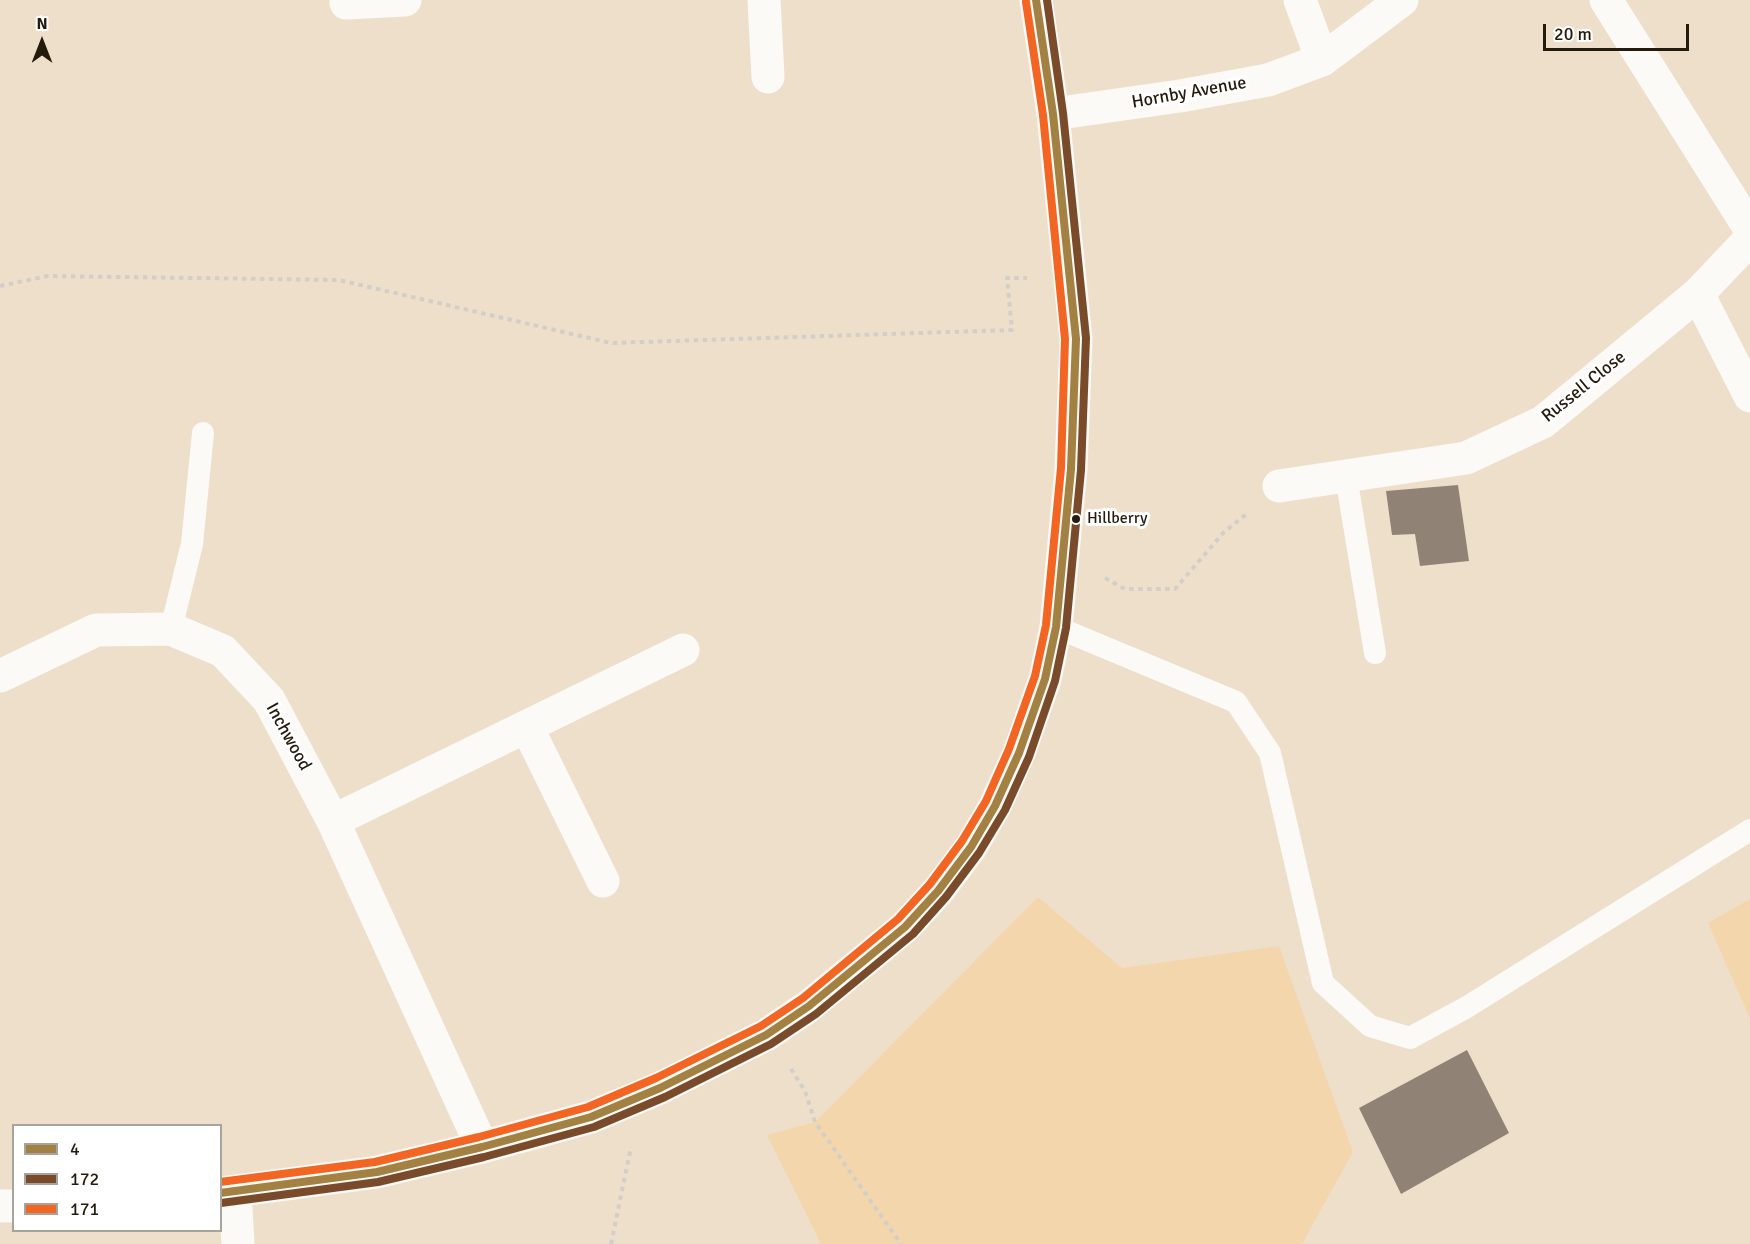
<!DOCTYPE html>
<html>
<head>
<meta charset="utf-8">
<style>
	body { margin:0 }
	#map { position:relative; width:1750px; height:1244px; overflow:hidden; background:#eedfcb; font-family:Signika,sans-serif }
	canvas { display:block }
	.legend { position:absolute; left:12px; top:1124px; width:210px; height:108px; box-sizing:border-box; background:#fff; border:2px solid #a7a49e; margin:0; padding:8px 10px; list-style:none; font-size:18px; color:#241b0d }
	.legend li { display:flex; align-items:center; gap:12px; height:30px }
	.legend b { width:30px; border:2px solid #a7a49e }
	.north { position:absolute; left:12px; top:12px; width:60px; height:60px; -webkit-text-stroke:4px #fff; paint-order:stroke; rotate:0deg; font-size:16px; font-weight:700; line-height:24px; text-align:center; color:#241b0d }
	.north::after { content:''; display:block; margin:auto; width:21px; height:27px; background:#241b0d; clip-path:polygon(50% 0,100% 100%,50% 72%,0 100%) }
	.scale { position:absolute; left:1543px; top:24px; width:146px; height:27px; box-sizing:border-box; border:3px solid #241b0d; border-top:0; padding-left:8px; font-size:18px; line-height:21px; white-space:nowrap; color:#241b0d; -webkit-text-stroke:4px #fff; paint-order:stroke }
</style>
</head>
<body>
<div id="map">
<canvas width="1750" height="1244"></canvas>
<ul class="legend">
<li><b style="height:8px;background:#a38142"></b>4</li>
<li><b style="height:8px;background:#7a4b2a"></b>172</li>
<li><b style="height:8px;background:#f26522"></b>171</li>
</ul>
<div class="north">N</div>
<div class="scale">20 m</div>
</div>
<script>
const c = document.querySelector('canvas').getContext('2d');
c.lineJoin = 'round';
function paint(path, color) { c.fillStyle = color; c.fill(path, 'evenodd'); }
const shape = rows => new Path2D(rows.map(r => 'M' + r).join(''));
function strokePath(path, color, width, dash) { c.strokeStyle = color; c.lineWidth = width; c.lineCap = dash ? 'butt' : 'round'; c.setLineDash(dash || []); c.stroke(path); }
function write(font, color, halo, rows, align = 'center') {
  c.font = font + ' Signika,sans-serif'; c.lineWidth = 6; c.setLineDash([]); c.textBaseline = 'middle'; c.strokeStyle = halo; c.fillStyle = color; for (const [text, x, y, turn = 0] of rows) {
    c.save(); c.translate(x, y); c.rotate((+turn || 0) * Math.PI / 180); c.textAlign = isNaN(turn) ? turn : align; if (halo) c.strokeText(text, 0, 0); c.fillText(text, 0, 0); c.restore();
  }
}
const green = shape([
	[1038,897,1122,968,1279,946,1353,1152,1302,1244,821,1244,767,1135,815,1122],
	[1750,899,1750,1019,1708,923]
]);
const building = shape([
	[1458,485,1469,561,1420,566,1415,534,1392,535,1386,491],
	[1467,1050,1509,1133,1401,1194,1359,1108]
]);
const path = shape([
	[0,286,48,276,339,280,611,343,1012,330,1007,278,1027,278],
	[1105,578,1125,589,1175,589,1224,532,1249,512],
	[791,1069,805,1091,815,1122,901,1244],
	[611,1244,631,1147]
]);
const service = shape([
	[1346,476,1375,653],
	[1056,627,1236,702,1270,753,1323,983,1370,1026,1410,1038,1467,1007,1750,830],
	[171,629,192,544,203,433]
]);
const minor = shape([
	[346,0,346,3,405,0],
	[764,0,768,77],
	[1300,0,1322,60],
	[1606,0,1750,229],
	[1053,114,1180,96,1268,80,1322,60,1402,0],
	[1698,294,1750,396],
	[1279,486,1466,458,1543,422,1698,294,1750,239],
	[0,676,96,630,171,629,223,651,269,700,333,821,482,1147],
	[527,727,603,881],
	[333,821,683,650],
	[235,1192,238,1244]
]);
const tertiary = shape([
	[220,1193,377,1172,482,1147,591,1117,660,1088,766,1035,809,1006,905,927,938,891,971,847,995,806,1019,753,1045,679,1056,627,1071,469,1076,339,1053,114,1036,0],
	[0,1206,14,1206]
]);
const bus1 = shape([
	[220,1193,377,1172,482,1147,591,1117,660,1088,766,1035,809,1006,905,927,938,891,971,847,995,806,1019,753,1045,679,1056,627,1071,469,1076,339,1053,114,1036,0]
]);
const bus2 = shape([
	[221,1203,378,1182,484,1157,594,1127,665,1097,771,1044,816,1014,913,934,946,897,979,853,1005,810,1029,757,1055,681,1066,628,1081,470,1086,338,1063,113,1047,0]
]);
const bus3 = shape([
	[220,1182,375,1162,479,1137,588,1107,656,1078,761,1026,803,998,898,919,930,884,962,841,986,801,1009,749,1035,676,1046,625,1061,468,1065,339,1043,115,1026,2]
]);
const markers = [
	[1076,519,5,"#241b0d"]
];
const busNames = [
	["Hillberry",1087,519]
];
const streetNames = [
	["Hornby Avenue",1189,93,-10],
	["Russell Close",1584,387,-39],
	["Inchwood",288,737,61]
];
paint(green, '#f4d6ad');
paint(building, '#908376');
strokePath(path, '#d2cec8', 4, [4.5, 4.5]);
strokePath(service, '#fcfaf7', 22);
strokePath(minor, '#fcfaf7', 33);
strokePath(tertiary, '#fcfaf7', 33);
strokePath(bus1, '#a38142', 8);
strokePath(bus2, '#7a4b2a', 8);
strokePath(bus3, '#f26522', 8);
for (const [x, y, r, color] of markers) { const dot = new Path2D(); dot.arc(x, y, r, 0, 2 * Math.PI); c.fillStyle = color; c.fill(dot); strokePath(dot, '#fff', 2); }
write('16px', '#241b0d', '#fff', busNames, 'left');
write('18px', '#241b0d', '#fff', streetNames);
</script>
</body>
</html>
